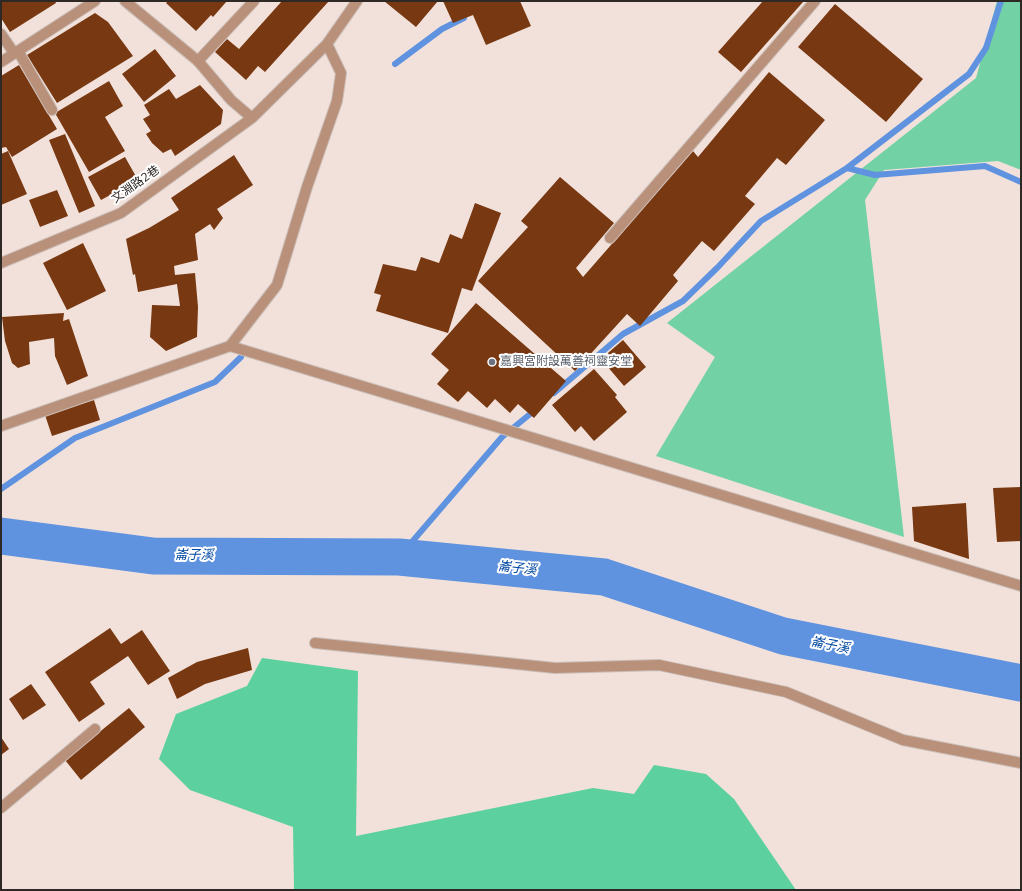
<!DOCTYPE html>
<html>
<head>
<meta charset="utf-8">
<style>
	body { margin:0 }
	#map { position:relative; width:1022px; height:891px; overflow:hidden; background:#f1e1da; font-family:"Nunito Sans",sans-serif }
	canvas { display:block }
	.frame { position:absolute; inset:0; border:2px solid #2f2926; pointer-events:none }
</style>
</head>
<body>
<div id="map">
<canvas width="1022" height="891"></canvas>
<div class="frame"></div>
</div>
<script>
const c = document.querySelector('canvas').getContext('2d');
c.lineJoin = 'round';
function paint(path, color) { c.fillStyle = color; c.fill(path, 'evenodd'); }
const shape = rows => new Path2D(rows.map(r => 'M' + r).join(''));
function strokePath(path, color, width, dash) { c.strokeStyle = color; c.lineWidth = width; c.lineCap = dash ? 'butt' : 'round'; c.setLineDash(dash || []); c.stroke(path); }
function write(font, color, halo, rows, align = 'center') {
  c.font = font + ' "Nunito Sans","Noto Sans TC",sans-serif'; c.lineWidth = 4; c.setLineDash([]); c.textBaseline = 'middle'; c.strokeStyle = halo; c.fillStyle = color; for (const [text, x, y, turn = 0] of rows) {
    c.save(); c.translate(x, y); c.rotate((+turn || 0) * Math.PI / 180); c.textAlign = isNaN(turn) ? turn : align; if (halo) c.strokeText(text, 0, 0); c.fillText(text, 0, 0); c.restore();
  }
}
const green = shape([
	[997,1,1021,1,1021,170,998,161,884,170,865,200,904,537,656,456,715,357,667,323,976,78]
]);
const forest = shape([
	[262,658,358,671,356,836,593,788,634,794,654,765,706,774,734,799,796,890,294,890,293,827,190,790,159,759,176,714,247,686]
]);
const stream = shape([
	[395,64,442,29,464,18],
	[847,168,875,175,985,166,1021,182],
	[554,393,623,334,683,301,718,267,761,221,847,168,969,74,986,48,1001,1],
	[1,489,75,438,215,382,241,357],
	[399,557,502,437,535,410]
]);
const river = shape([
	[1,536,153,556,399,557,604,577,783,636,1021,683]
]);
const building = shape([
	[1,1,55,1,56,3,10,32,1,18],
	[168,1,227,1,213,17,211,15,196,31,166,3],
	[282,1,329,1,265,72,258,66,246,80,215,52,227,39,239,49],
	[384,1,438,1,416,27],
	[443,1,520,1,531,26,486,45,473,15,453,23],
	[763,1,803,2,741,72,718,52],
	[835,4,923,79,886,122,798,47],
	[95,13,108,22,133,56,57,103,27,55],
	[155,49,176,76,144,102,122,74],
	[19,65,57,129,12,157,6,147,1,148,1,76],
	[769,72,825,120,786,165,777,158,745,196,755,204,714,251,702,241,673,275,678,281,640,326,627,314,575,371,478,281,528,227,521,221,560,177,614,223,576,268,583,277,693,151,698,157],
	[109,81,123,106,105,117,125,151,89,172,55,113],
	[200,85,223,110,221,124,175,156,171,149,163,153,152,143,146,134,151,131,143,119,150,115,144,105,169,89,176,99],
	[65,134,95,206,79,213,49,140],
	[8,151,27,194,1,205,1,154],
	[234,155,253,185,217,209,223,218,214,230,210,224,195,234,198,260,174,266,175,275,195,273,198,307,197,337,166,351,150,337,152,305,180,306,177,284,138,292,135,274,133,275,126,239,149,228,179,210,171,198],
	[125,157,138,180,101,200,88,177],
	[57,190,68,216,40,227,29,200],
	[475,203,501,213,472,291,462,288,448,333,376,311,381,295,374,293,383,264,416,271,421,257,439,263,450,234,462,239],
	[83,243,106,291,67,310,43,263],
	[476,303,566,381,534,418,518,404,510,413,495,399,487,408,468,391,458,402,437,384,449,370,431,354],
	[64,313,63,321,69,319,88,376,67,385,55,356,54,338,29,342,30,364,18,368,12,363,5,341,2,317],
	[623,340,646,367,624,386,601,359],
	[594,369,617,395,615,397,627,412,594,441,581,426,575,432,552,405],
	[94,400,100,420,52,436,45,415],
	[1021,487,1021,541,997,542,993,488],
	[966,503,969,559,914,541,912,507],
	[110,628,121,644,142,630,170,671,148,685,128,656,90,682,105,704,79,722,45,672],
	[248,648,252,670,205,684,177,699,168,678,197,662],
	[31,684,46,705,23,720,9,699],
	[129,708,145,727,81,780,65,760],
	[1,737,9,749,1,755]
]);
const lane = shape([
	[18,51,52,110],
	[198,61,254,1],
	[610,238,815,1],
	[1,808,95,729]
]);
const street = shape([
	[125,1,198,61,231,100,252,118],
	[1,34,14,53],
	[1,62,95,1],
	[1,263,121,213,252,118,327,44,357,1],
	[230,346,277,285,307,187,337,101,341,73,327,44],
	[1,426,230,346,1021,586],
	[315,643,555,668,659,665,786,692,903,740,1021,763]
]);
const markers = [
	[492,362,4,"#6b7280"]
];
const streetNames = [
	["文淵路2巷",136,185,-35]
];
const worshipNames = [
	["嘉興宮附設萬善祠靈安堂",500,362]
];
const waterNames = [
	["崙子溪",194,556],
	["崙子溪",517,569,6],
	["崙子溪",830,646,11]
];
paint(green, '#73d1a6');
paint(forest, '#5cd09e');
strokePath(stream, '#5f92df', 6);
strokePath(river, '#5f92df', 37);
paint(building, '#783811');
strokePath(lane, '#cabcb6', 12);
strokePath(street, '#cabcb6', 12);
strokePath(lane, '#b9917b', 10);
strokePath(street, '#b9917b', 10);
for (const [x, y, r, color] of markers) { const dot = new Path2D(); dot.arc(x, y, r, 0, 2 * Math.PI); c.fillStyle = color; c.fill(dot); strokePath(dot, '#fff', 1.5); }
write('12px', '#2f2926', '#fff', streetNames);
write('12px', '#5b616d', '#fff', worshipNames, 'left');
write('italic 13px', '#0047a1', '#fff', waterNames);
</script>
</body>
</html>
